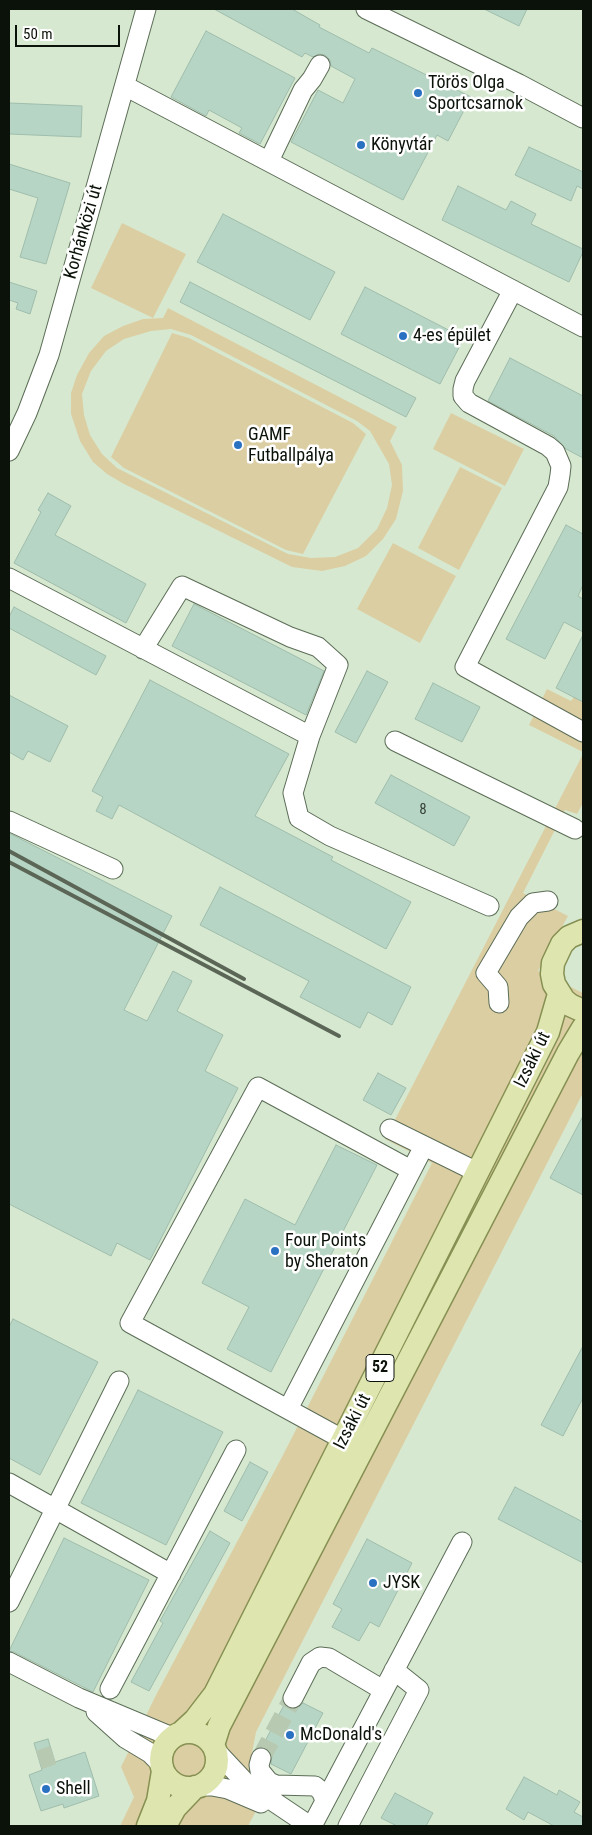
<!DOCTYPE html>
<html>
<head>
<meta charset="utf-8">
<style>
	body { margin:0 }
	#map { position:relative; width:592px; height:1835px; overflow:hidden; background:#d6e9d0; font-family:"Roboto Condensed",sans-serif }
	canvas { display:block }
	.frame { position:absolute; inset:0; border:10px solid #0b1209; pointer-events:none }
	.scale { position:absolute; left:15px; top:25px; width:105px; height:22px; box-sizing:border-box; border:2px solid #0b1209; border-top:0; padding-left:6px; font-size:15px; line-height:18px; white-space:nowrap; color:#0b1209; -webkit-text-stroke:4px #fff; paint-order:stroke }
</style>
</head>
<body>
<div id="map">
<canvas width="592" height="1835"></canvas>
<div class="frame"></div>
<div class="scale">50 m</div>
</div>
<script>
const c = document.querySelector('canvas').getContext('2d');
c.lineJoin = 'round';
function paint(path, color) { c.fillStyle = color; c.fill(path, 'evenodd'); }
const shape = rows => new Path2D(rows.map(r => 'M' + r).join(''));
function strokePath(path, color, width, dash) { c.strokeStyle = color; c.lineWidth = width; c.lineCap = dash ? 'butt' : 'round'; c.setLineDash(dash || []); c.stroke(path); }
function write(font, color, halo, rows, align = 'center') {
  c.font = font + ' "Roboto Condensed",sans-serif'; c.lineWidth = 5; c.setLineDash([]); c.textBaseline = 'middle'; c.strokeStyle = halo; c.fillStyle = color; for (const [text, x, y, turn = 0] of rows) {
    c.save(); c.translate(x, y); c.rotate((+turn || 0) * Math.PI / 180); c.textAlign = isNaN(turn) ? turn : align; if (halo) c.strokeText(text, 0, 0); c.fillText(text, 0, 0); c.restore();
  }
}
const green = shape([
	[122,223,186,254,153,318,91,288],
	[168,308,397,427,390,441,402,465,403,491,396,519,383,539,366,556,345,566,322,571,292,567,124,484,107,474,93,462,80,441,71,414,71,393,77,375,89,353,104,336,123,326,143,319,163,318],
	[171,329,191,335,357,421,370,431,389,464,392,485,387,508,377,529,358,548,335,557,311,558,288,554,117,468,102,454,90,435,84,415,82,394,91,371,106,351,124,339,151,331],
	[172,333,189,338,353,423,366,434,303,554,286,550,124,468,111,457],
	[451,413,524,449,505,486,433,449],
	[460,467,502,488,459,570,418,548],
	[393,543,456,576,420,643,357,609],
	[583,683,583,752,529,725,547,689,571,701],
	[583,754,583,803,577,814,565,810,523,893,568,916,538,971,583,993,583,1093,256,1732,251,1758,270,1785,248,1826,120,1826,134,1797,121,1767,155,1697,283,1455,432,1163,385,1139]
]);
const building = shape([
	[214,9,292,9,320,25,319,27,369,53,372,48,471,97,448,141,437,135,403,200,291,142,318,90,343,103,355,79,331,66,330,60,325,55,319,54,313,57,305,53,302,57,214,9],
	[484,9,527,9,519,26,484,9],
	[206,31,295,78,260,144,239,133,242,128,209,110,206,116,171,97,206,31],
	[9,103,82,106,81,137,9,134,9,103],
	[529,147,583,172,583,189,577,186,571,201,515,175,529,147],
	[9,164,70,183,46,264,20,257,38,198,9,189,9,164],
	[458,186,506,210,511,201,536,214,531,224,583,249,583,252,569,282,442,220,458,186],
	[223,214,335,272,310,320,197,262,223,214],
	[9,282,37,291,30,314,16,309,18,303,9,300,9,282],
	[190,282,416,398,406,417,180,302,190,282],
	[365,287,464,338,440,384,341,334,365,287],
	[510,358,583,396,583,458,566,449,554,436,488,401,510,358],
	[48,493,71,506,55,535,146,584,126,623,14,563,41,512,38,510,48,493],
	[566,525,583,534,583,585,578,596,583,599,583,632,564,622,545,659,506,639,566,525],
	[194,604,324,671,306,715,172,646,194,604],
	[14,607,106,656,96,675,9,628,9,617,14,607],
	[583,635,583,702,556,688,583,635],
	[367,671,388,682,356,743,335,732,367,671],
	[150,680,289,754,255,816,333,857,331,860,411,902,386,949,119,805,112,819,96,811,103,797,92,791,150,680],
	[433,683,480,707,462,742,415,719,433,683],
	[9,695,68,726,50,762,28,751,23,760,9,752,9,695],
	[391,775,470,817,454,846,375,803,391,775],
	[9,833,172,916,124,1010,147,1021,173,971,192,981,177,1011,223,1035,205,1071,238,1088,150,1260,117,1243,111,1256,9,1204,9,833],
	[220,887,411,987,392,1025,368,1012,360,1028,300,997,309,981,200,925,220,887],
	[378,1073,406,1088,391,1115,363,1100,378,1073],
	[583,1116,583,1195,550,1178,583,1116],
	[336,1145,377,1165,271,1372,227,1349,249,1307,202,1283,245,1199,295,1225,336,1145],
	[13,1319,98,1362,40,1475,9,1458,9,1327,13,1319],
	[583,1346,583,1398,563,1436,541,1425,583,1346],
	[138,1390,223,1432,166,1545,81,1503,138,1390],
	[250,1462,268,1472,242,1521,224,1511,250,1462],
	[515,1487,583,1522,583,1563,498,1519,515,1487],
	[210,1531,230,1543,149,1691,131,1682,163,1623,160,1621,210,1531],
	[64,1538,149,1580,93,1692,14,1652,9,1651,64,1538],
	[367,1539,412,1563,379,1627,370,1622,359,1641,332,1627,342,1609,333,1604,367,1539],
	[303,1703,323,1713,291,1774,271,1764,272,1755,269,1750,262,1747,284,1705,288,1708,294,1709,299,1707,303,1703],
	[48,1739,55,1762,85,1752,99,1796,64,1808,63,1804,41,1811,29,1775,42,1770,34,1743,48,1739],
	[524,1777,557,1795,559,1790,580,1802,574,1812,583,1817,583,1826,554,1826,528,1812,524,1820,506,1809,524,1777],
	[395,1793,433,1813,426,1826,397,1826,381,1818,395,1793]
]);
const minorTunnel = shape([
	[261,1758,293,1698],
	[39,1760,53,1755]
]);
const minor = shape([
	[366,9,519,84,583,118],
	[125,86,583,327],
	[269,161,303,90,312,79,320,65],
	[513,290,465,381,463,389,463,396,469,403,548,446,555,452,561,466,560,475,558,487,465,667,583,732],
	[9,451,27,413,49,355,146,9],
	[9,578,310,736],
	[143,649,182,586,290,637,318,647,338,665,310,736,293,793,299,818,330,836,489,906],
	[395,741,575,829],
	[9,821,113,869],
	[499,1003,498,987,486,973,519,917,533,903,548,901],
	[390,1129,477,1172],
	[288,1409,424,1146],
	[344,1440,130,1323,258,1087,411,1170],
	[9,1483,171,1574],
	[9,1602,119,1381],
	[9,1662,79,1698,172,1737],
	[110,1689,236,1450],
	[293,1698,311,1663,320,1657,329,1658,383,1690],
	[96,1712,125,1738,150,1753,160,1763],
	[215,1750,246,1783,310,1826],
	[261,1758,259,1765,260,1771,269,1782,276,1785,315,1786,321,1791,325,1800],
	[200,1786,212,1786,228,1789,261,1803],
	[312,1826,462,1542],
	[348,1826,419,1690,394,1670]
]);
const major = shape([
	[583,931,569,937,562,944,553,963,552,974,554,984,564,1000,570,1005,583,1011],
	'161 1760a28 28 0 1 1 56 0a28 28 0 1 1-56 0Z',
	[182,1732,195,1720,215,1694,548,1032,559,994],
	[213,1745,219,1726,568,1053,583,1028],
	[148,1826,158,1801,163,1771],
	[165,1826,175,1808,195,1787]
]);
const rail = shape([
	[9,851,244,979],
	[9,862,339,1036]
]);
const markers = [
	[418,93,5,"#2a71c1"],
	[361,145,5,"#2a71c1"],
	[403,336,5,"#2a71c1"],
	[238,445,5,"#2a71c1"],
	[275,1251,5,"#2a71c1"],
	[373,1583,5,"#2a71c1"],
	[290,1735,5,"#2a71c1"],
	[46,1789,5,"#2a71c1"]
];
const numberNames = [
	["8",423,810]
];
const shields = [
	[380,1368,28]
];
const shieldNames = [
	["52",380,1368]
];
const poiNames = [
	["Törös Olga",428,83],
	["Sportcsarnok",428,104],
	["Könyvtár",371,145],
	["4-es épület",413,336],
	["GAMF",248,435],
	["Futballpálya",248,456],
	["Four Points",285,1241],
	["by Sheraton",285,1262],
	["JYSK",383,1583],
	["McDonald's",300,1735],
	["Shell",56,1789]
];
const streetNames = [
	["Korhánközi út",84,232,-74],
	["Izsáki út",533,1060,-64],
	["Izsáki út",353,1422,-63]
];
paint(green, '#dccea3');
paint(building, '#b7d5c4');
strokePath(building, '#9fbcac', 1);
strokePath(minorTunnel, '#b8c9b2', 19, [19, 9]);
strokePath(minor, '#5c6d57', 21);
strokePath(major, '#869052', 25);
strokePath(minor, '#fff', 19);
strokePath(major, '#dee5af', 22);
strokePath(rail, '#5b6657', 4);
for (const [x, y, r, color] of markers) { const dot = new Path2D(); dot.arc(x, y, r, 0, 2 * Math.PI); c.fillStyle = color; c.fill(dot); strokePath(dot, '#fff', 2); }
write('15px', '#364338', null, numberNames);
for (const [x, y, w] of shields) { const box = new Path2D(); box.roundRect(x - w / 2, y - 13.5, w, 27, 4); c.fillStyle = '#fff'; c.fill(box); strokePath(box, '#0b1209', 1); }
write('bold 16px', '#0b1209', null, shieldNames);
write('18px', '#0b1209', '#fff', poiNames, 'left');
write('18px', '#0b1209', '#fff', streetNames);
</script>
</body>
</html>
